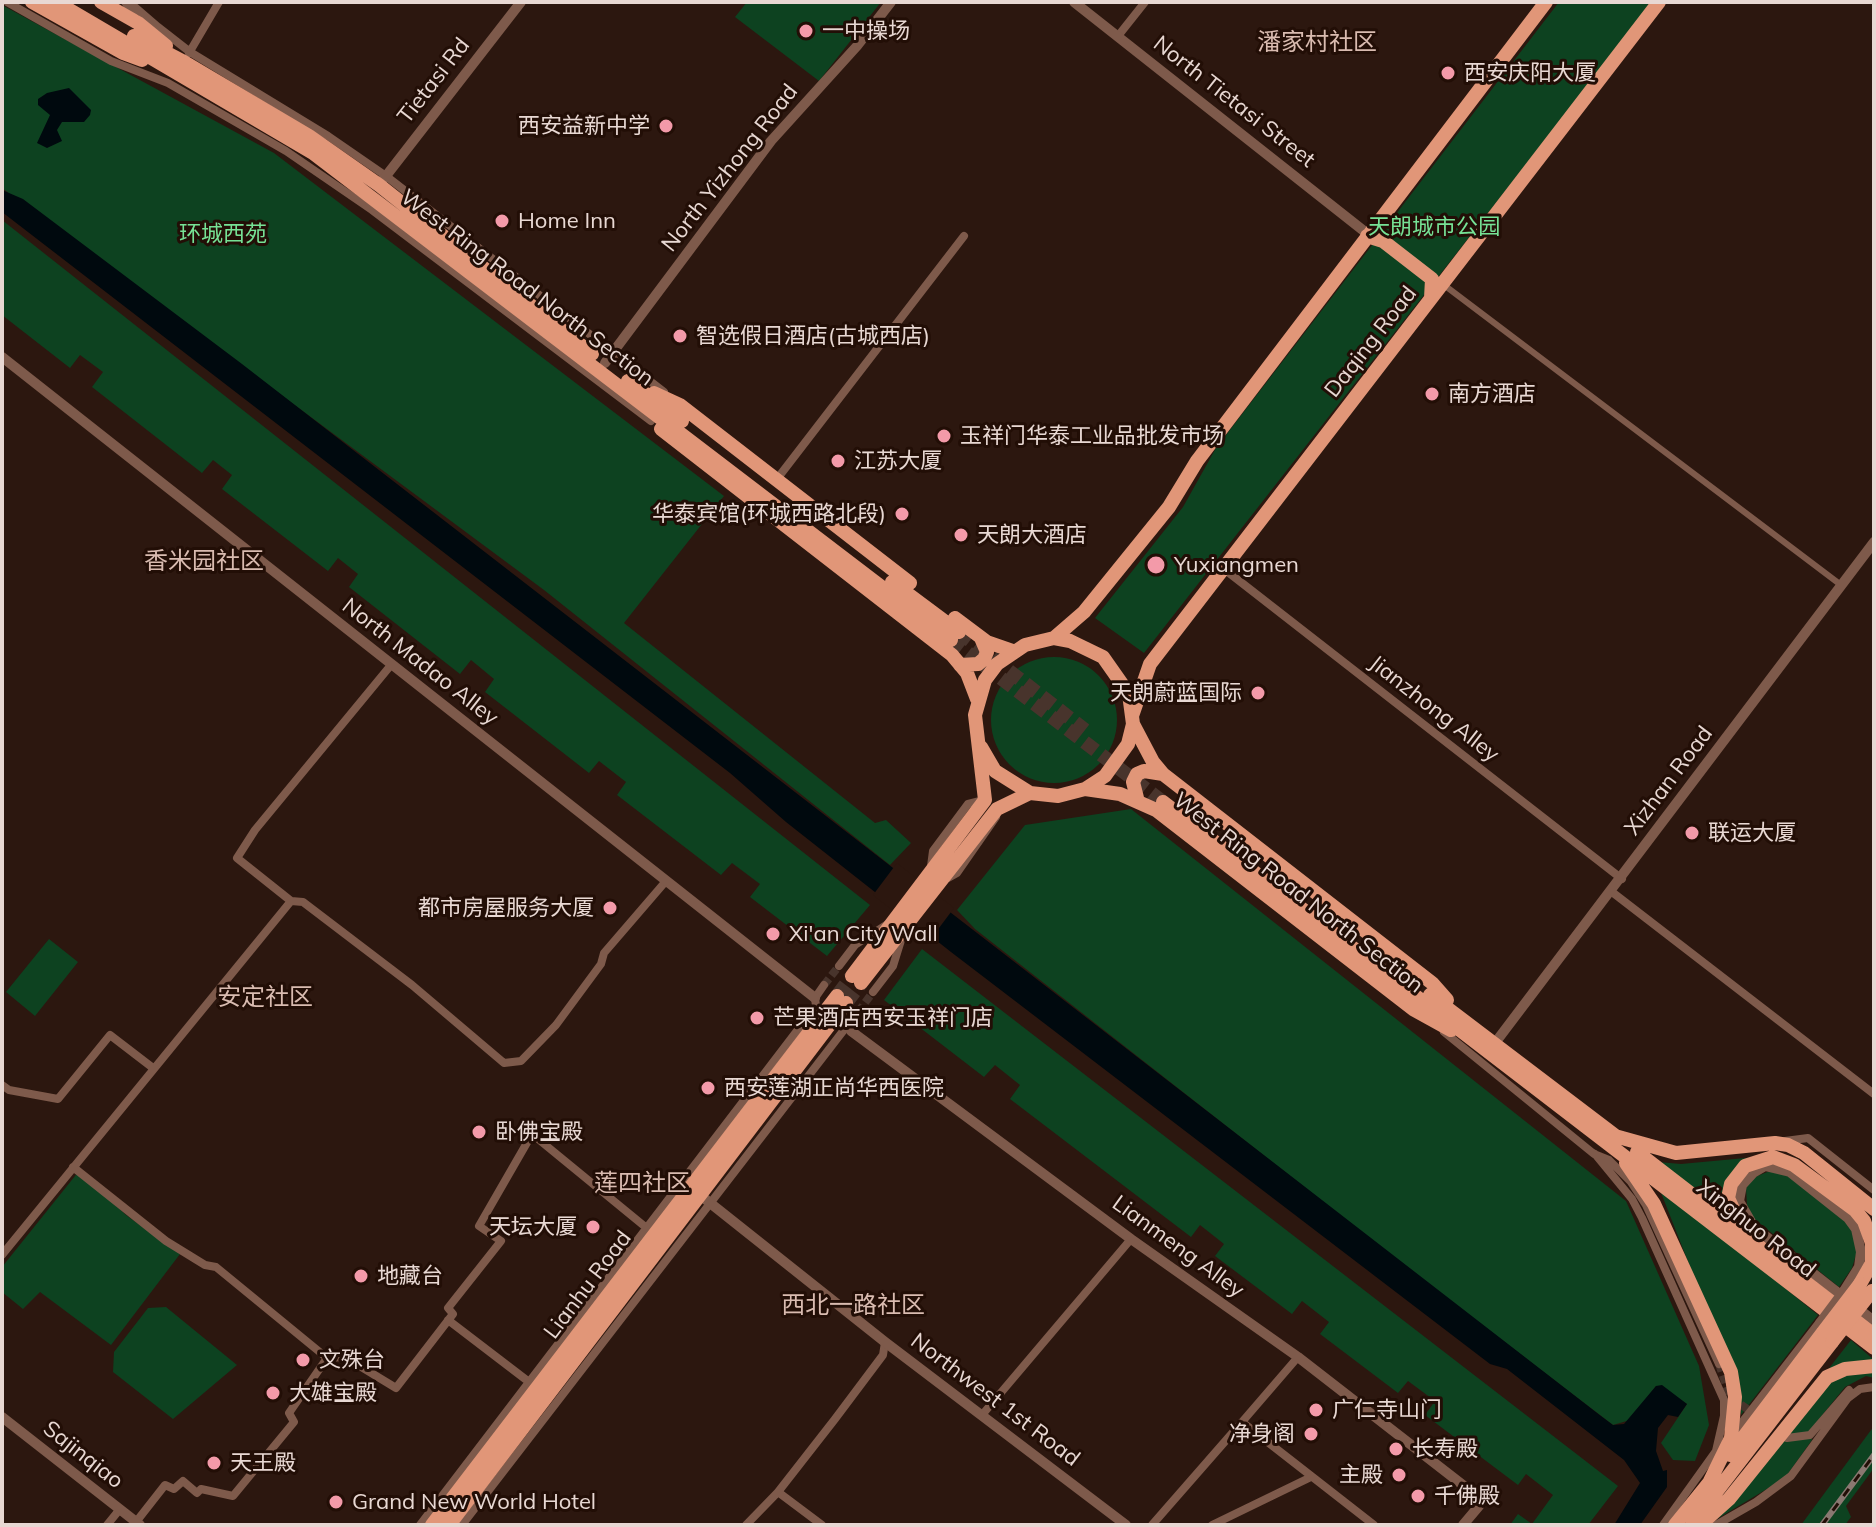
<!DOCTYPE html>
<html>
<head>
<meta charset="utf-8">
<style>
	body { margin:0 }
	#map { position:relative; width:1876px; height:1527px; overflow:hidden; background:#2c170f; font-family:Mulish,sans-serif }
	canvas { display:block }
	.frame { position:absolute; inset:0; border:4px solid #e8d8d3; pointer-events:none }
</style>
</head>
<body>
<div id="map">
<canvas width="1876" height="1527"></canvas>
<div class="frame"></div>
</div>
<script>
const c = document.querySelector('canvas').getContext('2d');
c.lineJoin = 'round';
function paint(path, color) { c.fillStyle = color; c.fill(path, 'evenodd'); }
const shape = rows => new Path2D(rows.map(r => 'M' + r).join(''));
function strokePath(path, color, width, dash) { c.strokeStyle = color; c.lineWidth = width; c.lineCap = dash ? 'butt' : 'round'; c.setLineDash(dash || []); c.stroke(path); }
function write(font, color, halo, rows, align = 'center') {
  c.font = font + ' Mulish,"Noto Sans SC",sans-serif'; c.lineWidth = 6; c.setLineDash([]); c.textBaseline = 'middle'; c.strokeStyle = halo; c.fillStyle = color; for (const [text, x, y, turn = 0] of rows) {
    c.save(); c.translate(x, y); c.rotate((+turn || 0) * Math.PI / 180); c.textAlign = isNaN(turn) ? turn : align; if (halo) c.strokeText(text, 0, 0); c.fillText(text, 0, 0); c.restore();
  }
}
const green = shape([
	[747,2,881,2,819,81,735,17],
	[1559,2,1653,2,1144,653,1095,618,1183,507,1216,448],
	[2,5,274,153,724,496,624,623,875,823,886,820,911,843,890,865,544,590,2,188],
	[2,220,870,905,827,956,750,897,760,884,732,863,721,875,617,795,626,782,599,761,589,773,485,692,494,679,471,660,460,674,349,587,358,574,338,558,328,571,222,489,232,475,213,460,202,473,92,387,103,372,80,355,70,368,2,315],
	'991 720a63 63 0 1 1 126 0a63 63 0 1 1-126 0Z',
	[1131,809,1626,1201,1699,1366,1709,1425,1695,1461,1673,1460,1661,1443,1687,1404,1656,1386,1630,1420,1613,1425,1401,1263,975,929,957,910,1025,825],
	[49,939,78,962,35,1016,6,992],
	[922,949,1618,1486,1588,1525,1510,1525,1518,1514,1532,1524,1553,1495,1526,1474,1518,1485,1425,1415,1435,1401,1408,1381,1398,1393,1320,1334,1329,1322,1302,1301,1292,1314,1215,1256,1224,1244,1200,1225,1191,1237,1010,1099,1020,1085,995,1065,984,1077,884,1000],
	[1767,1156,1728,1178,1721,1194,1726,1214,1658,1162,1681,1164],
	[79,1171,126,1215,180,1254,111,1345,40,1292,23,1309,2,1292,2,1267],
	[1770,1171,1788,1176,1846,1222,1855,1234,1858,1248,1852,1268,1839,1287,1753,1218,1747,1205,1746,1188,1752,1178],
	[1658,1185,1818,1315,1741,1415,1741,1397],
	[166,1307,237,1365,173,1419,113,1372,114,1352,148,1308],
	[1851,1340,1874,1360,1874,1378,1866,1376,1845,1387,1811,1429,1812,1440,1785,1478,1707,1525],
	[1874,1426,1874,1468,1846,1506,1851,1517,1845,1525,1801,1525]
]);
const water = shape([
	[69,88,91,110,90,115,84,122,62,122,57,130,62,141,47,148,37,143,50,115,38,105,38,99,47,93],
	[2,190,23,199,242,364,1601,1416,1613,1425,1624,1424,1656,1386,1662,1385,1687,1404,1678,1417,1668,1415,1658,1428,1656,1451,1663,1471,1667,1470,1667,1487,1640,1525,1614,1525,1640,1483,1624,1460,1507,1369,1490,1364,951,952,786,822,730,773,2,212]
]);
const pier = shape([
	[897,863,954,908,930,940,873,895]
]);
const minorTunnel = shape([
	[824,985,839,966],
	[858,1012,873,992],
	[1719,1364,1730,1397,1753,1413]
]);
const primaryTunnel = shape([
	[959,632,1085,730],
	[951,640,1163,802],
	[837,996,852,976],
	[846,1003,861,983]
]);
const pedestrian = shape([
	[1444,285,1841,585]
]);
const minor = shape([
	[7,2,111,61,168,83,286,151,372,210,651,421],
	[125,2,138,23,158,27,190,52,328,136,386,176,664,392],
	[129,2,158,27],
	[1118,36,1145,2],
	[189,53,219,2],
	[777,479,964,236],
	[1224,569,1622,879],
	[391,665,255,830,237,858,291,901,303,902,412,985,504,1063,521,1061,556,1025,601,964,604,953,666,881],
	[931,866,933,851,968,804,984,800],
	[948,878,957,873,996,817],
	[1612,892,1874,1094],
	[839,966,855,945,886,925],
	[873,992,893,966,902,937],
	[851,1026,858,1012],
	[1444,1032,1594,1154,1609,1160,1631,1182,1646,1205,1719,1364],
	[2,1085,9,1090,58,1099,110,1035,153,1068],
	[1785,1141,1808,1138,1874,1190],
	[1595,1154,1632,1199,1642,1218,1724,1400,1724,1416,1716,1451,1663,1525],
	[73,1167,166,1241,205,1265,216,1267,327,1358,345,1357,396,1388,453,1314,448,1308,501,1241,479,1226,532,1134,654,1234],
	[2,1255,291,901],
	[448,1320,533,1385],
	[1298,1357,1242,1422,1374,1525],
	[982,1415,1131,1239],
	[1787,1438,1810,1435,1849,1390],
	[778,1492,822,1525],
	[136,1522,165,1485,174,1489,183,1481,197,1493,201,1489,233,1496,294,1422,289,1413,327,1358],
	[107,1525,120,1509],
	[420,1525,816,1006,815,998,824,985],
	[462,1525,850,1022],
	[746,1525,778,1492,835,1419,883,1355,885,1342],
	[1152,1525,1242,1422],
	[1212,1525,1311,1477],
	[1716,1525,1756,1502,1791,1476,1848,1398,1860,1389,1874,1387]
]);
const tertiary = shape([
	[1074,2,1369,235],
	[379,185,521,2],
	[2,357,815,998],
	[605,363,771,141,857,46,891,2],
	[851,1031,1131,1239,1298,1357,1477,1496,1479,1506,1463,1525],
	[1495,1043,1874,542],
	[695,1191,885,1342,1126,1525],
	[1844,1291,1859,1267,1861,1252,1856,1229,1848,1218,1790,1172,1765,1166,1753,1173,1742,1185,1739,1201,1754,1227,1874,1321],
	[2,1417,140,1525],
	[1731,1438,1820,1323]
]);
const primary = shape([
	[32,2,123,53,142,60],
	[56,2,313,153,951,640],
	[101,2,138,23,166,46],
	[134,36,184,62,309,136,379,185,592,354],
	[1367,236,1383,241,1432,279,1431,298],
	[628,381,682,421],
	[654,393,680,405,910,583],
	[661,429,952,655,967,673,977,699],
	[892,582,959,632],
	[955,618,987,642,1013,651],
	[1054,638,1084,612,1169,507,1197,461,1546,2],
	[960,665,978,664,984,659,987,652,981,638],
	[1132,716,1150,664,1659,2],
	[1133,724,1153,762,1163,774,1432,983,1447,1000],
	[1085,789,1120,794,1156,810,1413,1009,1451,1030],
	[1138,802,1133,782,1137,774,1144,771,1163,774],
	[1163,802,1874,1348],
	[852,976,985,800,975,715,985,680,997,664,1025,645,1054,638,1070,641,1103,657,1129,694,1133,724,1128,744,1105,776,1085,789,1058,796,1030,793,995,771,981,747],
	[861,983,997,809,1030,793],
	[1430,995,1617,1137],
	[1615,1136,1676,1153,1775,1143,1788,1145,1804,1153,1874,1209],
	[1637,1152,1874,1335],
	[1626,1163,1654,1204,1731,1372,1735,1397,1731,1438,1708,1485],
	[1742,1229,1728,1198,1731,1184,1745,1166,1773,1157,1794,1165,1855,1210,1864,1221,1872,1243,1872,1263,1860,1284],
	[1730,1455,1824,1331],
	[1693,1522,1832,1342],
	[432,1525,837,996],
	[449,1525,846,1003],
	[1675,1525,1713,1478],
	[1700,1525,1729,1499,1827,1377,1845,1369,1874,1366]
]);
const rail = shape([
	[1822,1525,1874,1455]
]);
const tertiaryBridge = shape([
	[1820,1323,1844,1291]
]);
const primaryBridge = shape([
	[1824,1331,1860,1284],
	[1832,1342,1872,1291]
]);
const markers = [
	[806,31,8,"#f39aa9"],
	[1448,73,8,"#f39aa9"],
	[666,126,8,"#f39aa9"],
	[502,221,8,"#f39aa9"],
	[680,336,8,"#f39aa9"],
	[1432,394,8,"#f39aa9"],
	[944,436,8,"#f39aa9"],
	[838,461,8,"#f39aa9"],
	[902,514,8,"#f39aa9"],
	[961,535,8,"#f39aa9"],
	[1156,565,10,"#f39aa9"],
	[1258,693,8,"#f39aa9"],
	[1692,833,8,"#f39aa9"],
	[610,908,8,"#f39aa9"],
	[773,934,8,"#f39aa9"],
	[757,1018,8,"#f39aa9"],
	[708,1088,8,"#f39aa9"],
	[479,1132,8,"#f39aa9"],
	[593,1227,8,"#f39aa9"],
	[361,1276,8,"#f39aa9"],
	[303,1360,8,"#f39aa9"],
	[273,1393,8,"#f39aa9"],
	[1316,1410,8,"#f39aa9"],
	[1311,1434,8,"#f39aa9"],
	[1396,1449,8,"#f39aa9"],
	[214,1463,8,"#f39aa9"],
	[1399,1475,8,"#f39aa9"],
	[1418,1496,8,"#f39aa9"],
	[336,1502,8,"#f39aa9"]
];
const poiNames = [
	["一中操场",822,31],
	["西安庆阳大厦",1464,73],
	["西安益新中学",650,126,"right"],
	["Home Inn",518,221],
	["智选假日酒店(古城西店)",696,336],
	["南方酒店",1448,394],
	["玉祥门华泰工业品批发市场",960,436],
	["江苏大厦",854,461],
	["华泰宾馆(环城西路北段)",886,514,"right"],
	["天朗大酒店",977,535],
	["Yuxiangmen",1174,565],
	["天朗蔚蓝国际",1242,693,"right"],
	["联运大厦",1708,833],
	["都市房屋服务大厦",594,908,"right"],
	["Xi'an City Wall",789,934],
	["芒果酒店西安玉祥门店",773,1018],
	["西安莲湖正尚华西医院",724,1088],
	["卧佛宝殿",495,1132],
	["天坛大厦",577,1227,"right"],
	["地藏台",377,1276],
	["文殊台",319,1360],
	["大雄宝殿",289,1393],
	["广仁寺山门",1332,1410],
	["净身阁",1295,1434,"right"],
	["长寿殿",1412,1449],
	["天王殿",230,1463],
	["主殿",1383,1475,"right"],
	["千佛殿",1434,1496],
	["Grand New World Hotel",352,1502]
];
const streetNames = [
	["Tietasi Rd",434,81,-52],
	["North Tietasi Street",1234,102,38],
	["North Yizhong Road",730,168,-52],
	["West Ring Road North Section",527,288,37],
	["Daqing Road",1371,342,-52],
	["North Madao Alley",420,662,38],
	["Jianzhong Alley",1434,709,38],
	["Xizhan Road",1669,781,-53],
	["West Ring Road North Section",1298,893,38],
	["Xinghuo Road",1756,1229,38],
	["Lianmeng Alley",1178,1247,36],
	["Lianhu Road",588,1285,-53],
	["Northwest 1st Road",995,1400,37],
	["Sajinqiao",83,1455,38]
];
const parkNames = [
	["天朗城市公园",1434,227],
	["环城西苑",223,234]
];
const neighbourhoodNames = [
	["潘家村社区",1317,43],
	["香米园社区",204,562],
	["安定社区",265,998],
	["莲四社区",642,1184],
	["西北一路社区",853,1306]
];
paint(green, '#0d4220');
paint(water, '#00090e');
paint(pier, '#2c170f');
strokePath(minorTunnel, '#48342c', 8, [8, 4]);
strokePath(primaryTunnel, '#48342c', 14, [14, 7]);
strokePath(pedestrian, '#7e5a4b', 6);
strokePath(minor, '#7e5a4b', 8);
strokePath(tertiary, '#7e5a4b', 10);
strokePath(primary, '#e19678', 14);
strokePath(rail, '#8a7871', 6);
strokePath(rail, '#220e06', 3, [9]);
strokePath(tertiaryBridge, '#7e5a4b', 10);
strokePath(primaryBridge, '#e19678', 14);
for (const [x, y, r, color] of markers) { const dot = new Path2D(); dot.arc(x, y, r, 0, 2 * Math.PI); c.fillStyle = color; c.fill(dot); strokePath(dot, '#220e06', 3); }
write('22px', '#e8d8d3', '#220e06', poiNames, 'left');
write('22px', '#e8d8d3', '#220e06', streetNames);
write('22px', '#76e295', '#220e06', parkNames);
write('24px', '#d9bbb0', '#220e06', neighbourhoodNames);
</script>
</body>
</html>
